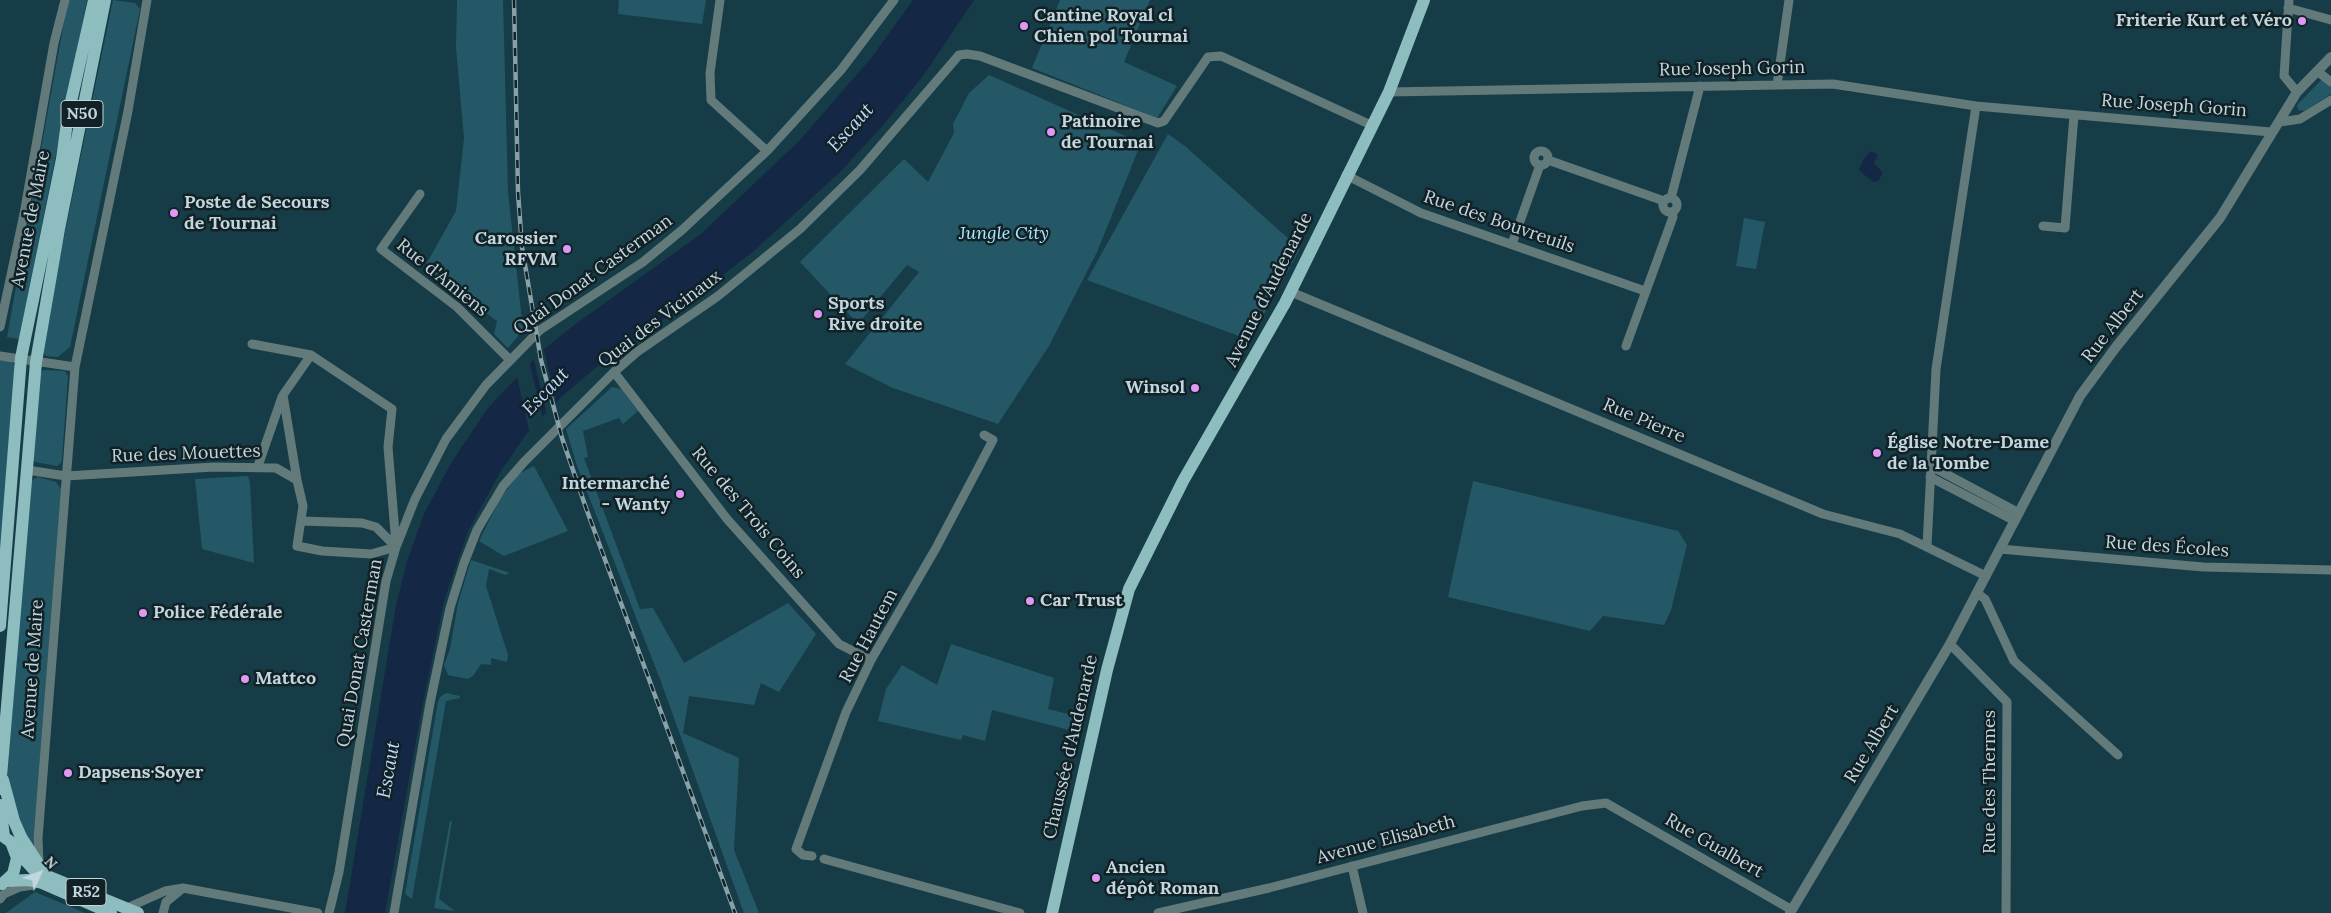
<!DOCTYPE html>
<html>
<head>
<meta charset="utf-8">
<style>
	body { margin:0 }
	#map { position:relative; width:2331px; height:913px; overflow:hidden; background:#163c47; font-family:Lora,serif }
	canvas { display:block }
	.north { position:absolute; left:15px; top:848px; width:50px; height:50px; -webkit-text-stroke:4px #112125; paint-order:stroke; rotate:47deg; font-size:14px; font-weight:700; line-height:20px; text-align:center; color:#c2d6dd }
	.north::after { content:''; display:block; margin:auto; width:18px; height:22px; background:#c2d6dd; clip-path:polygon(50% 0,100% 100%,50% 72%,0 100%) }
</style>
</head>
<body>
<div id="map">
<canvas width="2331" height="913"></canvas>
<div class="north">N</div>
</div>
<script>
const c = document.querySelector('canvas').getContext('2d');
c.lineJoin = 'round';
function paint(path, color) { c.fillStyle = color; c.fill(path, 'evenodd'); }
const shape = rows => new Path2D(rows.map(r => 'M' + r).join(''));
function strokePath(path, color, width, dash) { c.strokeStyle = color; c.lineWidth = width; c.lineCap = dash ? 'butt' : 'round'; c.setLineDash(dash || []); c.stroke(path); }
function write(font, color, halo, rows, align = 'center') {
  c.font = font + ' Lora,serif'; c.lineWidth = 5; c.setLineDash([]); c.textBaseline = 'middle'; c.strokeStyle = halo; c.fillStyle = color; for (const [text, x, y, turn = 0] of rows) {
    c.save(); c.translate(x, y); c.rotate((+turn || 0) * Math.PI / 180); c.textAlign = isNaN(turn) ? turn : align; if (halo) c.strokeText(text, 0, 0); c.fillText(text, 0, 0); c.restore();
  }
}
const green = shape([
	[68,0,87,0,19,339,7,337],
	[113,0,135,3,140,9,70,347,58,357,46,356,41,349],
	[457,0,503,0,508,192,523,330,508,348,494,334,497,321,424,268,456,211,464,138,456,48],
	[619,0,706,0,702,24,618,14],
	[1060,0,1150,0,1124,62,1177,86,1157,118,1032,68],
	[989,75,1141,143,1097,252,1049,346,998,424,893,388,845,364,919,272,907,265,858,324,800,262,904,159,928,182,954,133,953,124,969,93],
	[2324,77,2331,87,2331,94,2304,111,2298,110,2297,105],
	[1168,134,1185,146,1300,249,1254,332,1247,339,1087,280],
	[1744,218,1765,222,1756,269,1736,266],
	[5,359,11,361,15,366,0,563,0,361],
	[44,370,65,371,68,376,62,459,61,463,57,466,35,462,33,458,39,373],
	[612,387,621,389,638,411,623,424,619,418,583,431,588,457,584,458,640,609,653,608,684,663,788,603,816,634,779,692,761,683,754,705,689,696,683,733,739,758,734,850,759,913,744,913,660,679,577,466,566,429],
	[534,466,568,531,504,556,479,541,500,499,518,474],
	[248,476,250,483,254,563,202,549,195,479],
	[38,477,56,482,61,489,33,845,29,843,16,813,7,782,30,481],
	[1473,481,1678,531,1687,545,1671,610,1664,625,1603,616,1590,631,1448,597],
	[471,560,510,573,505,575,489,569,486,586,508,655,507,662,491,658,491,665,481,664,473,676,468,679,448,675,444,665,450,649,458,603],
	[951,644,1054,678,1048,709,1080,717,1077,732,992,710,985,741,963,735,961,740,878,721,886,689,902,665,937,685],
	[446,693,460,696,460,698,446,701,412,899,405,894,438,702,440,697],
	[450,821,452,821,439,899,455,911,434,908],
	[35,892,85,913,86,913,6,913]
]);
const water = shape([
	[913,0,974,0,923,76,884,124,841,171,755,250,683,306,611,355,562,396,527,433,499,474,468,531,444,601,420,718,385,913,345,913,396,605,407,561,424,514,451,463,488,408,542,351,569,329,702,233,800,140,872,57],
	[1871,151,1878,155,1874,163,1883,173,1878,181,1873,182,1859,170,1864,158]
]);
const pier = shape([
	[543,347,557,405,547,415,533,356],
	[529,360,543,420,530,434,516,373]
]);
const minor = shape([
	[720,0,710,73,711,100,767,151],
	[2289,0,2284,76,2297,92],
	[2288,8,2331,20],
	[2317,71,2331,82],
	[1777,85,1789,0],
	[1389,92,1833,84,1976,106,2271,132],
	[2280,122,2300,119,2331,100],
	'1534 158a7 7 0 1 1 14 0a7 7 0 1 1-14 0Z',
	[1548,160,1664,201],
	[1346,175,1421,213,1645,291],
	[420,194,381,249,457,307,509,359],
	[1671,198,1700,86],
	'1663 205a7 7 0 1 1 14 0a7 7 0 1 1-14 0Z',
	[2043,226,2065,228,2074,115],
	[1512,244,1540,165],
	[1291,292,1823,514,1900,534,1986,576],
	[0,327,24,214,54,43,65,0],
	[252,344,311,355,392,409,388,447,396,545],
	[1626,346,1673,217,1672,212],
	[0,356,75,367],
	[614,372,727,519,839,644,871,660],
	[258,466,282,397],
	[1931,466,2019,513],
	[27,470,66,476,214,467,276,468,297,480,303,506,297,546,322,551,371,554,396,547],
	[1930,477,2015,521],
	[297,480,283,395,311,355],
	[301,521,362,523,376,527,396,547],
	[1927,546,1936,369,1976,106],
	[2000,549,2203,567,2331,570],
	[1977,593,1985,599,2014,661,2118,755],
	[1950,644,2007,702,2006,913],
	[812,856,803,855,796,849,846,712,871,660,936,548,993,440,984,435],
	[824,859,1020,913],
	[39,864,38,838,75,367,128,111,147,0],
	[1352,866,1363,913],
	[0,899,4,894,20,887,33,885],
	[127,908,165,891,183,888,318,913],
	[163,913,166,902,183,888],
	[329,913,339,872,386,581,396,547,415,499,446,439,486,385,540,330,643,262,682,230,767,151,841,70,894,0],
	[394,913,430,703,450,608,464,563,477,530,503,486,524,462,614,372,637,352,718,296,800,229,860,170,959,55,967,54,980,56,1158,123,1164,121,1208,57,1221,56,1371,125],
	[1158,913,1269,888,1582,806,1606,803,1792,910]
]);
const tertiary = shape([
	[1790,913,1950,644,2080,396,2116,347,2220,218,2297,92,2331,57]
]);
const primary = shape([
	[0,626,21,358,62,159,68,115,94,0],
	[3,780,14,821,21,837,43,871],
	[0,789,36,362,59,229,105,0],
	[0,805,4,836],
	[0,834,11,842,17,858,13,874,2,884],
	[15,849,35,871,138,913],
	[7,881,28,880,42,883,111,913],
	[1052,913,1107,670,1129,589,1183,481,1285,303,1389,92,1424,0]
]);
const rail = shape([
	[514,0,518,192,522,247,541,360,562,438,586,508,735,913]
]);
const markers = [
	[2302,21,5,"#dd99f3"],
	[1024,26,5,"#dd99f3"],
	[1051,132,5,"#dd99f3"],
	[174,213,5,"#dd99f3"],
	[567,249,5,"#dd99f3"],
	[818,314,5,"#dd99f3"],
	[1195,388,5,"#dd99f3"],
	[1877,453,5,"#dd99f3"],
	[680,494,5,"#dd99f3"],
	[1030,601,5,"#dd99f3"],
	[143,613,5,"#dd99f3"],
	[245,679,5,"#dd99f3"],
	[68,773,5,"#dd99f3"],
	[1096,878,5,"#dd99f3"]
];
const shields = [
	[82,114,42],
	[86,892,40]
];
const shieldNames = [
	["N50",82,114],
	["R52",86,892]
];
const poiNames = [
	["Cantine Royal cl",1034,16],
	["Chien pol Tournai",1034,37],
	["Friterie Kurt et Véro",2292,21,"right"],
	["Patinoire",1061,122],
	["de Tournai",1061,143],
	["Poste de Secours",184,203],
	["de Tournai",184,224],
	["Carossier",557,239,"right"],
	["RFVM",557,260,"right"],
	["Sports",828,304],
	["Rive droite",828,325],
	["Winsol",1185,388,"right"],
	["Église Notre-Dame",1887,443],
	["de la Tombe",1887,464],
	["Intermarché",670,484,"right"],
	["- Wanty",670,505,"right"],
	["Car Trust",1040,601],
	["Police Fédérale",153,613],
	["Mattco",255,679],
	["Dapsens·Soyer",78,773],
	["Ancien",1106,868],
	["dépôt Roman",1106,889]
];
const streetNames = [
	["Rue Joseph Gorin",1732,69,-1],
	["Rue Joseph Gorin",2174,106,4],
	["Avenue de Maire",31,219,-79],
	["Rue des Bouvreuils",1499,222,19],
	["Quai Donat Casterman",593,275,-36],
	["Rue d'Amiens",442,278,39],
	["Avenue d'Audenarde",1269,290,-63],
	["Quai des Vicinaux",660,319,-37],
	["Rue Albert",2113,326,-52],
	["Rue Pierre",1644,421,23],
	["Rue des Mouettes",186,454,-2],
	["Rue des Trois Coins",748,513,50],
	["Rue des Écoles",2167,547,4],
	["Rue Hautem",869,636,-62],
	["Quai Donat Casterman",360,653,-80],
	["Avenue de Maire",33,669,-86],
	["Rue Albert",1872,744,-59],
	["Chaussée d'Audenarde",1071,747,-77],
	["Rue des Thermes",1990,782,-90],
	["Avenue Elisabeth",1386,840,-15],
	["Rue Gualbert",1714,846,30]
];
const parkNames = [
	["Jungle City",1004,234]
];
const waterNames = [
	["Escaut",851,128,-48],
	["Escaut",546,392,-46],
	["Escaut",389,770,-80]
];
paint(green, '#255867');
paint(water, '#142744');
paint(pier, '#163c47');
strokePath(minor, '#637a7b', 9);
strokePath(tertiary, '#637a7b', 10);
strokePath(primary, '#8dbdbf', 12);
strokePath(rail, '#87a1a9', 4.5);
strokePath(rail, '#112125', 2.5, [8]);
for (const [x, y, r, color] of markers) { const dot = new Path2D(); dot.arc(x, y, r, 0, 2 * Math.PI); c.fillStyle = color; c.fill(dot); strokePath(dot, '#112125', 2); }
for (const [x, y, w] of shields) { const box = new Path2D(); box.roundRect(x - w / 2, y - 13.5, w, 27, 4); c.fillStyle = '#112125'; c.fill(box); strokePath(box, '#c2d6dd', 1); }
write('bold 16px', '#c2d6dd', null, shieldNames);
write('bold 18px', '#c2d6dd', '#112125', poiNames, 'left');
write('18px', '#c2d6dd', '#112125', streetNames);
write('italic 18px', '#a8eafe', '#112125', parkNames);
write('italic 19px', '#c3dafd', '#112125', waterNames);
</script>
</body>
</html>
